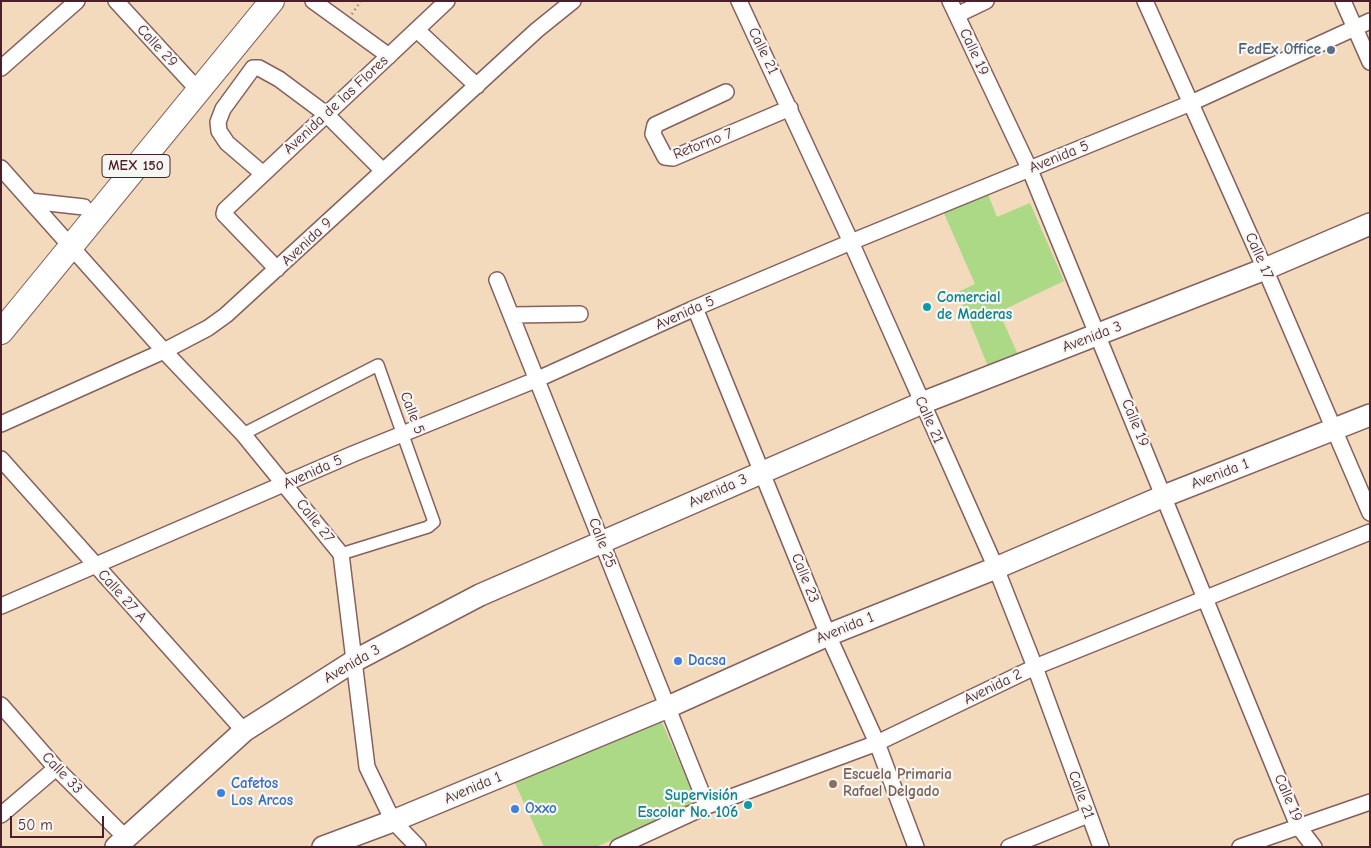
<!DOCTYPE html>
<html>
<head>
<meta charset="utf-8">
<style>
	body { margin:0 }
	#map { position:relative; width:1371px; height:848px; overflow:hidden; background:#f3dabc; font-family:"Comic Neue",sans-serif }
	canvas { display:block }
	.frame { position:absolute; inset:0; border:2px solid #4a1f2b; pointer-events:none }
	.scale { position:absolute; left:10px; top:816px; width:94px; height:22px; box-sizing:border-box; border:2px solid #4a1f2b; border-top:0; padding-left:6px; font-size:15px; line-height:18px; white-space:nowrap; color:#4a1f2b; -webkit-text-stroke:4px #f6f6f2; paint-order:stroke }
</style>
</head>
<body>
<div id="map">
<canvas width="1371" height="848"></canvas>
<div class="frame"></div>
<div class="scale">50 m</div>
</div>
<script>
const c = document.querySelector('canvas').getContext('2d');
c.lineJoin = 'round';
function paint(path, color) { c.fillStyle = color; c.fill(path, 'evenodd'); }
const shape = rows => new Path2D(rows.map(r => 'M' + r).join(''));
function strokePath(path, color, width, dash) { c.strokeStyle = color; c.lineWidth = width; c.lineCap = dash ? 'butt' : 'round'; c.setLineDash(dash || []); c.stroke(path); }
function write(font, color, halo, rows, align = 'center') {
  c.font = font + ' "Comic Neue",sans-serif'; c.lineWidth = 4.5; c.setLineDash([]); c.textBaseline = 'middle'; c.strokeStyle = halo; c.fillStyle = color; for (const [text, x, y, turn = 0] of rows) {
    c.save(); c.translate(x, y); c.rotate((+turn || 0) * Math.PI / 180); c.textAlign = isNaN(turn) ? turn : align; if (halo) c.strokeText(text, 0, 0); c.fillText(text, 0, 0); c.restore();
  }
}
const green = shape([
	[988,194,997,217,1030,203,1064,281,999,312,1019,357,989,369,958,292,975,284,943,211],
	[660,718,697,802,596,847,544,847,514,781]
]);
const path = shape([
	[352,14,361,1]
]);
const pedestrian = shape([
	[243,434,378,365,434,522,428,527,341,554]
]);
const minor = shape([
	[116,1,199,91],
	[313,1,389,56],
	[739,1,851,242,996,568,1035,667,1101,847],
	[950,1,1030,170,1298,826,1314,847],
	[1145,1,1265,269,1370,513],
	[1343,1,1370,62],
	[957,15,986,1],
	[417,30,477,86],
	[1,68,77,1],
	[726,92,655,125,653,134,665,157,673,158,790,108],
	[1,168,164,351,243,434,341,554,367,767,393,821,418,847],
	[262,173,227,143,219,131,218,122,223,109,253,68,259,68,279,79,326,114,383,171],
	[30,201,84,207],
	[277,269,224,214,225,210,447,1],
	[497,280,707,806],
	[695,308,828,635,877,743,916,847],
	[512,315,580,314],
	[1,424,164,351,208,328,226,315,537,30,573,1],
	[1,459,244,731],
	[1,606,353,454,538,379,695,308,851,242,1191,103,1370,21],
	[1,705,56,768,126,838],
	[1,815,56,768],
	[618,847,707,806,877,743,1035,667,1370,532],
	[1009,847,1088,815],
	[1240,847,1370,802]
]);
const secondary = shape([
	[116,847,244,731,354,661,480,595,922,403,1265,269,1370,224],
	[323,847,393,821,668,707,828,635,996,568,1164,496,1370,415]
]);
const primary = shape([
	[1,332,272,1]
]);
const markers = [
	[1331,50,5,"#5c6f8a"],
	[927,307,5,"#0f9aa8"],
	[678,661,5,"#3f7fe0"],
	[833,784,5,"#8d6e63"],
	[221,793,5,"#3f7fe0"],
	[748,805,5,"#0f9aa8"],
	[515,809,5,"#3f7fe0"]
];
const shields = [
	[136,166,68]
];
const shieldNames = [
	["MEX 150",136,166]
];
const streetNames = [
	["Calle 29",157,46,47],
	["Calle 21",763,51,64],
	["Calle 19",974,52,65],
	["Avenida de las Flores",336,105,-43],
	["Retorno 7",703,144,-21],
	["Avenida 5",1059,157,-22],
	["Avenida 9",307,242,-43],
	["Calle 17",1259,256,66],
	["Avenida 5",685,313,-24],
	["Avenida 3",1092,337,-21],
	["Calle 5",412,413,69],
	["Calle 21",929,420,66],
	["Calle 19",1135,423,68],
	["Avenida 5",313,472,-24],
	["Avenida 1",1220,474,-21],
	["Avenida 3",718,491,-24],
	["Calle 27",315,521,51],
	["Calle 25",602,543,69],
	["Calle 23",805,578,68],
	["Calle 27 A",122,596,48],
	["Avenida 1",845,628,-22],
	["Avenida 3",352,664,-30],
	["Avenida 2",993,687,-26],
	["Calle 33",62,773,46],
	["Avenida 1",473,788,-23],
	["Calle 21",1081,795,70],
	["Calle 19",1288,798,67]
];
const serviceNames = [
	["FedEx Office",1321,50]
];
const cultureNames = [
	["Comercial",937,298],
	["de Maderas",937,315],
	["Supervisión",738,796,"right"],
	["Escolar No. 106",738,813,"right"]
];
const shopNames = [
	["Dacsa",688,661],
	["Cafetos",231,784],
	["Los Arcos",231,801],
	["Oxxo",525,809]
];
const educationNames = [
	["Escuela Primaria",843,775],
	["Rafael Delgado",843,792]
];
paint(green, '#acd986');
strokePath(pedestrian, '#85605e', 14);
strokePath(minor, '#85605e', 18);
strokePath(secondary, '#85605e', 24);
strokePath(primary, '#85605e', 26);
strokePath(path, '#85605e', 2.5, [1, 4]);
strokePath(pedestrian, '#fff', 11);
strokePath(minor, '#fff', 15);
strokePath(secondary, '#fff', 21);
strokePath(primary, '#fff', 24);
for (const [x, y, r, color] of markers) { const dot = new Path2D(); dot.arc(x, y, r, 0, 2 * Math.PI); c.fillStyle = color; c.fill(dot); strokePath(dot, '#f6f6f2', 2); }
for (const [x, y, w] of shields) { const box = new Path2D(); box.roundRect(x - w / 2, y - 11.5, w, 23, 4); c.fillStyle = '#f6f6f2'; c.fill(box); strokePath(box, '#4a1f2b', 1); }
write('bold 14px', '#4a1f2b', null, shieldNames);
write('15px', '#4a1f2b', '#f6f6f2', streetNames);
write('bold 15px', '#4e5e75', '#f6f6f2', serviceNames, 'right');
write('bold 15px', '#0d838f', '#f6f6f2', cultureNames, 'left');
write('bold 15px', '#366cbe', '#f6f6f2', shopNames, 'left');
write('bold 15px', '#785e54', '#f6f6f2', educationNames, 'left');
</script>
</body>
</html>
